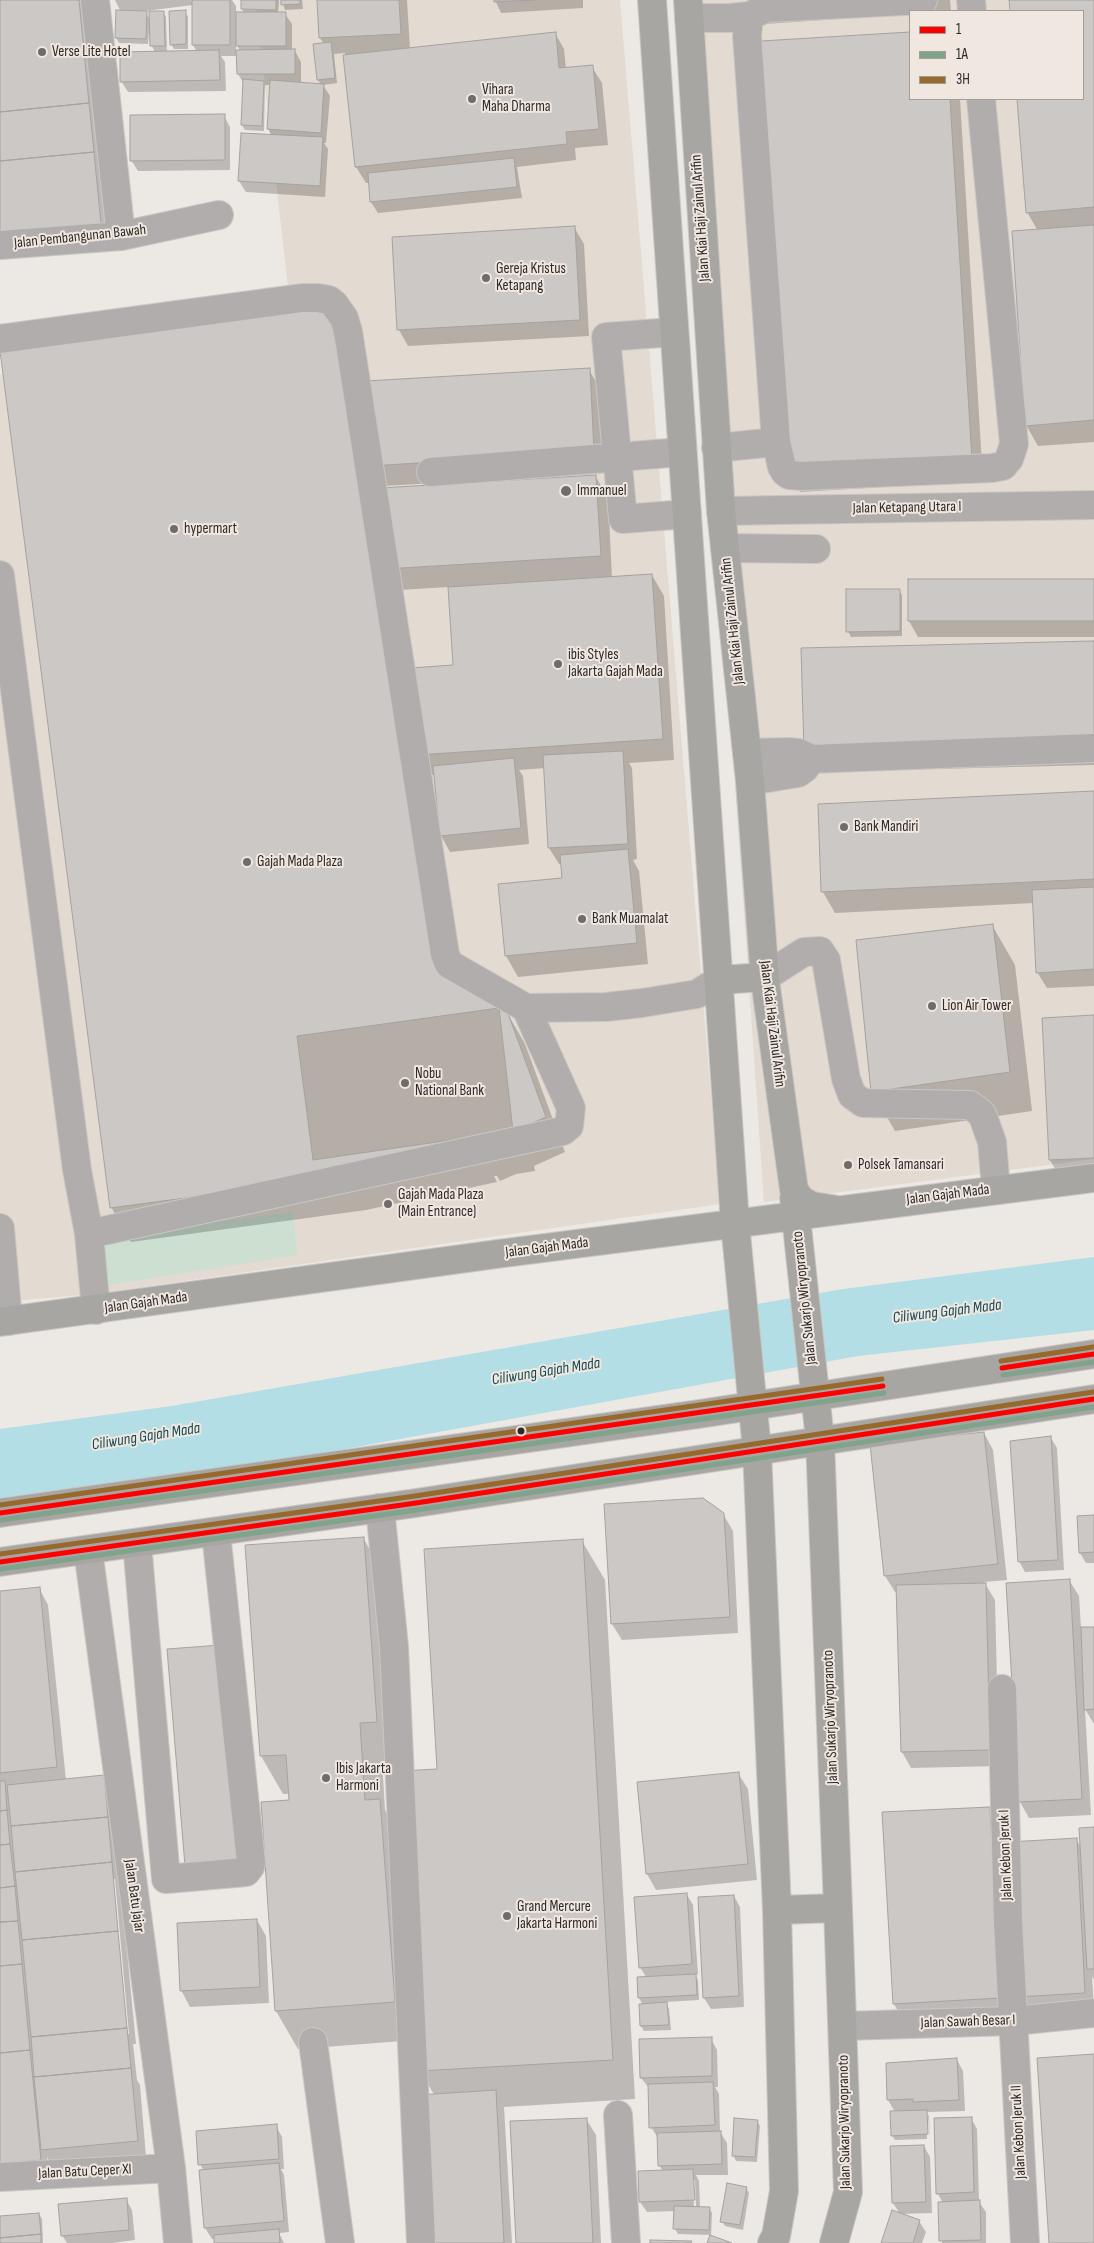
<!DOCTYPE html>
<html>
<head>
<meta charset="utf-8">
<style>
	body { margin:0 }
	#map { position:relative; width:1094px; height:2243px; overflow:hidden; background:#ece8e4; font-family:"Sofia Sans Condensed",sans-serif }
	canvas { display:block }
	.legend { position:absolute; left:909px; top:10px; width:175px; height:90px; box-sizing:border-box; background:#f0e7e0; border:1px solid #a29b96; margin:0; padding:6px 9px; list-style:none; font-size:15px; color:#2e2a28 }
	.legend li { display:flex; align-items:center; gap:10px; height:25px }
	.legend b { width:25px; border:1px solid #a29b96 }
</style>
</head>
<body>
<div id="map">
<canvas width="1094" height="2243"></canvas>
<ul class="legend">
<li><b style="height:6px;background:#f00"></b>1</li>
<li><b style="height:6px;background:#7fa38b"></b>1A</li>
<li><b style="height:6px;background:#97692d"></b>3H</li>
</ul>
</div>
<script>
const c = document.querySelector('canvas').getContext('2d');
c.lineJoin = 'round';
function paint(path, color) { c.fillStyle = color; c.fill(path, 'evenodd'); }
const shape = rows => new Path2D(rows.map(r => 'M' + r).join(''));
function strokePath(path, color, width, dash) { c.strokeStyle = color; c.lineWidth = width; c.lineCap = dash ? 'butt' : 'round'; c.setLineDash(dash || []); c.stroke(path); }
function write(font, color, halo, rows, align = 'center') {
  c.font = font + ' "Sofia Sans Condensed",sans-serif'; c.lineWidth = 4; c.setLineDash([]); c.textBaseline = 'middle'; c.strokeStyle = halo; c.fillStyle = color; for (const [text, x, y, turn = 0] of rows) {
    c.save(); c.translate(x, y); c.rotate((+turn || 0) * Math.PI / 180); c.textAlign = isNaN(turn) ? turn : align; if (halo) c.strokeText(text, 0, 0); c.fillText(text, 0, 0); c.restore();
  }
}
const built = shape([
	[255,0,620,0,720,1204,94,1294,0,1302,0,375,294,339],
	[681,0,1091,0,1094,192,1094,1159,764,1202],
	[910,11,1083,11,1083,99,910,99]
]);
const green = shape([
	[293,1212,297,1255,103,1286,97,1238]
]);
const water = shape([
	[1094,1257,1094,1330,858,1356,185,1478,0,1502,0,1429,172,1406,843,1289]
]);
const shadow = shape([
	[0,0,82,0,109,240,0,251],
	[115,0,191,0,192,2,193,0,232,0,236,6,236,14,244,14,242,9,242,0,279,0,278,14,285,14,292,24,292,51,295,51,301,62,301,83,321,85,318,80,324,44,320,38,318,0,407,0,410,49,555,33,564,49,566,69,592,67,602,83,608,145,575,148,576,160,517,167,522,198,378,213,371,202,370,183,366,183,356,167,345,53,334,54,337,83,323,85,330,96,326,143,324,143,328,149,325,197,246,192,239,181,272,136,268,129,271,85,265,85,264,131,245,130,242,125,244,84,238,74,238,56,221,56,225,62,226,91,128,92,121,81,155,52,152,46,163,12,166,17,167,52,197,52,193,45,193,5,145,11,150,20,148,44,119,43,116,38,121,12],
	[236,43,240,51,236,51],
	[282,0,302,0,303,9,285,10],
	[495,0,583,0,583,8,501,13],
	[753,0,950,0,951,11,910,11,910,14,765,24],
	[1010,0,1094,0,1094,442,1038,446,1026,425,1038,231,1027,212,1018,99,1083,99,1083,11,1011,11],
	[185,12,188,17,188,49,174,49,171,44],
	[910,33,910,99,960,99,983,481,800,492,788,471,762,43],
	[224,116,230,127,230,170,138,171,131,160],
	[574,227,584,244,589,336,408,346,399,330,393,238],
	[329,309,369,454,589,370,601,390,605,473,384,486,382,524,595,476,608,497,612,578,652,575,664,596,674,760,629,763,632,768,637,859,633,860,639,871,648,964,518,977,506,956,563,879,562,864,559,864,549,848,545,768,519,770,523,776,529,844,450,852,439,832,440,831,435,775,430,775,459,981,505,1009,525,1044,565,1152,534,1166,535,1171,516,1174,500,1181,497,1176,494,1176,497,1182,366,1210,131,1242,111,1207],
	[449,587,454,666,410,670,399,590],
	[1094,581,1094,637,918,637,909,621],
	[899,590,902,595,902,636,851,637,848,631],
	[1094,642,1094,765,817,772],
	[1094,792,1094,986,1047,988,1037,972,1034,903,835,913,823,892],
	[992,925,1015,965,1032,1111,895,1131,872,1091],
	[1094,1016,1094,1179,1062,1181,1050,1160,1043,1019],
	[984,1433,993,1450,1007,1580,984,1582,995,1600,999,1766,911,1768,902,1752,898,1592,895,1592,885,1576],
	[1051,1438,1057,1448,1064,1570,1025,1572,1019,1561],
	[723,1514,733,1531,738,1633,622,1640,612,1624],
	[1094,1517,1094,1563,1086,1563,1080,1553],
	[363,1538,386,1576,398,1760,382,1761,385,1810,402,1839,416,2040,298,2049,276,2011,290,1794,283,1794,261,1756],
	[582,1541,605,1580,635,2099,504,2107,512,2243,428,2243,435,2096,420,2071,438,1771],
	[1069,1580,1079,1596,1081,1628,1094,1628,1094,1724,1085,1709,1091,1815,1029,1818,1020,1802],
	[39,1588,48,1605,66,1780,103,1777,109,1788,117,1874,120,1880,136,2044,133,2044,137,2080,140,2085,146,2157,52,2165,47,2157,49,2176,0,2180,0,1592],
	[112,1879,115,1879,129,2034,127,2034],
	[738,1773,748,1789,757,1880,656,1890,647,1874,638,1783],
	[989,1808,1001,1829,1011,2019,906,2025,894,2004],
	[1094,1828,1094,1980,1092,1976,1094,2009,1028,2013,1019,1996,1076,1839,1082,1849],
	[687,1895,693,1905,698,1974,695,1975,698,1980,699,2000,665,2002,669,2009,671,2030,644,2031,641,2026,643,2005,639,1998,646,1977,640,1967],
	[734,1896,740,1907,744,2007,711,2009,704,1998],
	[257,1920,266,1936,269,2003,190,2007,181,1990],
	[711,2039,717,2050,718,2087,715,2087,719,2094,720,2132,727,2143,728,2175,696,2175,699,2181,700,2208,709,2208,712,2213,711,2237,728,2243,708,2243,711,2235,678,2234,675,2229,675,2211,647,2212,640,2202,663,2171,659,2165,658,2138,651,2127,650,2089,641,2078],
	[692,2180,695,2180,696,2206,694,2206],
	[957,2060,963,2071,965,2111,927,2112,927,2139,895,2140,892,2135,895,2112,888,2100],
	[928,2115,929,2116,930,2139],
	[971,2118,977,2129,979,2202,986,2212,986,2243,942,2243,943,2203,938,2194],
	[586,2119,596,2135,601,2243,517,2243],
	[757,2121,760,2126,757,2162,736,2161,733,2155],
	[276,2126,282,2137,284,2169,281,2169,284,2175,289,2232,279,2233,284,2243,216,2243,215,2239,212,2239,205,2228,200,2171,204,2171,200,2164],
	[924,2146,930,2157,932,2213,900,2214,893,2203],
	[746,2188,749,2193,743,2230,725,2226,722,2221],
	[126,2199,132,2210,135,2240,112,2243,67,2243,62,2235],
	[39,2214,42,2219,43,2243,0,2243,0,2217],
	[919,2221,926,2232,922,2243,883,2243]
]);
const building = shape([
	[0,0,79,0,89,103,0,112,0,0],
	[192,0,230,0,230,45,192,45,192,0],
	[241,0,276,0,276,10,241,9,241,0],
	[281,0,300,0,300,4,281,5,281,0],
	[317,0,399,0,401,34,319,38,317,0],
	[494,0,535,0,494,2,494,0],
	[1009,0,1094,0,1094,207,1026,213,1017,99,1083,99,1083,11,1010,11,1009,0],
	[116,10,147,11,146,39,115,38,116,10],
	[186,10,186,44,170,45,169,11,186,10],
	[149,11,164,11,165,46,150,46,149,11],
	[236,12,286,12,286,46,236,46,236,12],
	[556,32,559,68,593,65,599,129,566,132,567,144,355,167,343,55,556,32],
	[910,32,910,99,950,99,972,460,787,471,761,41,910,32],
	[331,42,335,78,317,80,313,44,331,42],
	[295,49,295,74,237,74,236,50,295,49],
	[219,50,220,80,120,82,120,52,219,50],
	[243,79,264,81,262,126,241,125,243,79],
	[270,80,324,84,321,133,267,129,270,80],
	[89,103,94,152,0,161,0,112,89,103],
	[225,114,225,160,130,161,130,115,225,114],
	[241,133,323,137,320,186,238,181,241,133],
	[94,152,101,224,0,234,0,161,94,152],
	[514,158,517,187,370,202,368,173,514,158],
	[1094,225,1094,420,1025,426,1012,231,1094,225],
	[575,226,580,320,397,330,392,237,575,226],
	[329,308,413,753,443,970,506,1008,546,1117,479,1147,298,1183,110,1208,0,351,329,308],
	[590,368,594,452,370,466,366,381,590,368],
	[596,475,601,556,385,569,381,488,596,475],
	[652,574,663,739,416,755,411,668,453,665,448,587,652,574],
	[908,579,1094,579,1094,621,908,621,908,579],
	[846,589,900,589,900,631,846,632,846,589],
	[1094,641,1094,744,804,751,801,648,1094,641],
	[623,751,628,844,548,848,543,755,623,751],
	[514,758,521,828,440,836,433,766,514,758],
	[1094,791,1094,879,821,892,818,804,1094,791],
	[628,849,637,943,505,956,498,884,562,878,560,855,628,849],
	[1094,887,1094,969,1036,973,1032,890,1094,887],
	[993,924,1010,1072,871,1092,856,940,993,924],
	[499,1008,513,1131,313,1160,297,1036,499,1008],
	[1094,1015,1094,1158,1049,1160,1042,1018,1094,1015],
	[984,1432,998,1564,884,1576,870,1444,984,1432],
	[1051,1436,1058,1560,1018,1562,1010,1441,1051,1436],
	[703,1498,724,1513,730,1617,611,1624,604,1504,703,1498],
	[1094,1515,1094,1552,1079,1553,1077,1516,1094,1515],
	[364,1537,377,1722,360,1723,365,1800,380,1799,395,2002,275,2011,261,1802,289,1800,286,1755,260,1756,245,1545,364,1537],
	[583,1539,613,2060,419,2071,401,1771,437,1769,424,1549,583,1539],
	[1070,1579,1082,1799,1019,1802,1006,1583,1070,1579],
	[986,1583,990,1750,901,1752,896,1585,986,1583],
	[40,1587,57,1767,0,1773,0,1591,40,1587],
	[1081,1627,1094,1627,1094,1709,1084,1710,1081,1627],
	[221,1645,239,1861,185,1866,167,1649,221,1645],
	[739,1772,748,1864,646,1874,637,1782,739,1772],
	[104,1775,108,1817,11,1826,7,1785,104,1775],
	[0,1781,5,1781,7,1810,0,1811,0,1781],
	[990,1807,1000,1998,893,2004,882,1812,990,1807],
	[7,1810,10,1844,0,1845,0,1811,7,1810],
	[108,1817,112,1862,15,1872,11,1826,108,1817],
	[1094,1827,1094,1969,1087,1969,1079,1828,1094,1827],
	[1077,1838,1085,1993,1018,1997,1009,1842,1077,1838],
	[10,1844,15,1886,0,1888,0,1845,10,1844],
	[112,1862,118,1931,22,1940,15,1872,112,1862],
	[15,1886,18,1921,0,1922,0,1888,15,1886],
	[687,1893,692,1964,639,1968,634,1897,687,1893],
	[734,1895,739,1996,703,1998,698,1897,734,1895],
	[257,1919,260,1987,180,1991,177,1923,257,1919],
	[18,1921,22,1964,0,1966,0,1922,18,1921],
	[118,1931,127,2028,31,2037,22,1940,118,1931],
	[22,1964,30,2050,0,2053,0,1966,22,1964],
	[696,1974,697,1995,638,1998,637,1977,696,1974],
	[667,2002,669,2025,640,2026,639,2004,667,2002],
	[127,2028,131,2068,34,2077,31,2037,127,2028],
	[712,2037,712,2076,640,2078,639,2039,712,2037],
	[30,2050,41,2160,0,2164,0,2053,30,2050],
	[1094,2054,1094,2243,1049,2243,1037,2058,1094,2054],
	[957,2058,959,2100,913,2102,913,2099,887,2100,886,2063,957,2058],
	[131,2068,138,2141,41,2150,34,2077,131,2068],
	[713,2082,715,2125,649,2128,648,2084,713,2082],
	[496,2090,504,2243,427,2243,418,2095,496,2090],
	[927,2110,928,2134,891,2136,890,2111,927,2110],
	[972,2117,974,2192,936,2194,934,2118,972,2117],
	[587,2118,593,2243,516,2243,510,2121,587,2118],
	[734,2118,758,2120,755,2157,732,2156,734,2118],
	[277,2124,279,2159,198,2165,196,2131,277,2124],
	[721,2131,722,2164,658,2166,657,2133,721,2131],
	[924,2145,926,2202,892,2203,890,2146,924,2145],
	[279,2163,284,2221,204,2228,199,2170,279,2163],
	[693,2169,695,2200,639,2202,638,2171,693,2169],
	[727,2183,747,2187,740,2225,720,2222,727,2183],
	[127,2198,129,2230,61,2236,58,2204,127,2198],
	[980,2200,981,2240,939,2241,938,2202,980,2200],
	[674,2206,710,2207,709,2230,673,2229,674,2206],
	[892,2210,920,2220,913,2243,881,2243,892,2210],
	[39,2213,41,2234,0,2238,0,2216,39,2213],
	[279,2229,280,2243,214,2243,214,2235,279,2229],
	[41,2234,41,2243,0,2243,0,2238,41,2234],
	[710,2235,732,2243,707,2243,710,2235],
	[650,2240,692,2241,691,2243,650,2243,650,2240]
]);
const minor = shape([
	[95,0,121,236],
	[971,0,972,11],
	[689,18,730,18,749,16],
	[0,245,121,236,219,215],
	[674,332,606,337,623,519,687,514],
	[0,339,302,298,318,298,329,300,334,304,344,318,348,331,445,954,449,964,526,1008,606,1007,642,1003,697,994,719,980],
	[776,442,747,36,749,16,767,8,923,0],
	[716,448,776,442,782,467,785,472,789,475,801,476,992,468,1003,466,1009,459,1014,444,981,99],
	[431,472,682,452],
	[721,511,1094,505],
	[725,548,816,549],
	[0,575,77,1170,89,1234,96,1310],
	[747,753,788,752,799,753,811,759,1094,748],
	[750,781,798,773,805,768,811,759],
	[765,977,804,952,820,951,826,960,846,1079,852,1095,863,1103,970,1105,982,1114,992,1142,996,1189],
	[0,1228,8,1321],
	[89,1234,563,1131,569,1126,571,1108,526,1008],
	[380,1508,394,1647,421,2243],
	[137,1543,166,1879,246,1872,250,1867,251,1862,216,1533],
	[88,1550,171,2168,178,2243],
	[1002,1689,1008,1922,1025,2243],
	[843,2026,1014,2021,1094,2013],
	[313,2042,340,2243],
	[618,2115,626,2243],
	[0,2177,171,2168]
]);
const major = shape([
	[652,0,735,1223,757,1450,777,1910,784,2191,776,2236,772,2243],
	[688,0,721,511,750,781,765,980,794,1190,801,1200,812,1206,838,1210],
	[719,980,765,977],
	[794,1198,820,1440,838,1908,848,2192,834,2243],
	[0,1322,497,1254,1094,1178],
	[0,1513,699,1414,1094,1354],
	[0,1562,416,1503,1094,1399],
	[777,1910,838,1908]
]);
const bus1 = shape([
	[1002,1368,1094,1354],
	[0,1513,883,1386],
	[0,1562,416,1503,1094,1399]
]);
const bus2 = shape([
	[1003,1375,1094,1362],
	[1,1520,884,1393],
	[1,1569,417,1510,1094,1407]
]);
const bus3 = shape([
	[1001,1361,1093,1347],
	[0,1505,882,1379],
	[0,1554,415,1496,1093,1392]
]);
const markers = [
	[42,52,5,"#706c6a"],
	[472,99,5,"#706c6a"],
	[486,278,5,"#706c6a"],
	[566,491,6,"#706c6a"],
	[174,529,5,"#706c6a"],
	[558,664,5,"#706c6a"],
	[844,827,5,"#706c6a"],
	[247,862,5,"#706c6a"],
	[582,919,5,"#706c6a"],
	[932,1006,5,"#706c6a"],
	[405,1083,5,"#706c6a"],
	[848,1165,5,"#706c6a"],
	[388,1204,5,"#706c6a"],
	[521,1431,4.5,"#2e2a28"],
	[326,1778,5,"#706c6a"],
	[507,1916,5,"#706c6a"]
];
const poiNames = [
	["Verse Lite Hotel",52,52],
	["Vihara",482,90],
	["Maha Dharma",482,107],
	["Gereja Kristus",496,269],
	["Ketapang",496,286],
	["Immanuel",577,491],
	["hypermart",184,529],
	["ibis Styles",568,655],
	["Jakarta Gajah Mada",568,672],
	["Bank Mandiri",854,827],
	["Gajah Mada Plaza",257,862],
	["Bank Muamalat",592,919],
	["Lion Air Tower",942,1006],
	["Nobu",415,1074],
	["National Bank",415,1091],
	["Polsek Tamansari",858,1165],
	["Gajah Mada Plaza",398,1195],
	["(Main Entrance)",398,1212],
	["Ibis Jakarta",336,1769],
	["Harmoni",336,1786],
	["Grand Mercure",517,1907],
	["Jakarta Harmoni",517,1924]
];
const streetNames = [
	["Jalan Kiai Haji Zainul Arifin",701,218,-94],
	["Jalan Pembangunan Bawah",80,237,-6],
	["Jalan Ketapang Utara I",907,508,-1],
	["Jalan Kiai Haji Zainul Arifin",733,621,-96],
	["Jalan Kiai Haji Zainul Arifin",772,1024,83],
	["Jalan Gajah Mada",948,1195,-7],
	["Jalan Gajah Mada",547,1248,-7],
	["Jalan Sukarjo Wiryopranoto",805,1298,-96],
	["Jalan Gajah Mada",146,1303,-8],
	["Jalan Sukarjo Wiryopranoto",831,1717,-92],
	["Jalan Kebon Jeruk I",1006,1855,-92],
	["Jalan Batu Jajar",134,1896,82],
	["Jalan Sawah Besar I",968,2022,-2],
	["Jalan Sukarjo Wiryopranoto",845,2122,-91],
	["Jalan Kebon Jeruk II",1019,2132,-93],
	["Jalan Batu Ceper XI",85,2172,-3]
];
const waterNames = [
	["Ciliwung Gajah Mada",947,1312,-7],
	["Ciliwung Gajah Mada",546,1372,-9],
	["Ciliwung Gajah Mada",146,1437,-9]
];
paint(built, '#e3dad1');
paint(green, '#ccdfd0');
paint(water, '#b3dee5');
paint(shadow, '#0003');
paint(building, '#ccc8c6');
strokePath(building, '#a6a29f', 1);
strokePath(minor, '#c9c6c3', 30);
strokePath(major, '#c9c6c3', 30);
strokePath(minor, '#b0adac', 28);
strokePath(major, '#a8a6a3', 28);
strokePath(bus1, '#f00', 5);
strokePath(bus2, '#7fa38b', 5);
strokePath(bus3, '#97692d', 5);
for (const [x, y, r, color] of markers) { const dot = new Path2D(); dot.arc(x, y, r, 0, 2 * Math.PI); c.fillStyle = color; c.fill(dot); strokePath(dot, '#f0e7e0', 2); }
write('15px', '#2e2a28', '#f0e7e0', poiNames, 'left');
write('15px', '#2e2a28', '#f0e7e0', streetNames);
write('italic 16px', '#134b54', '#f0e7e0', waterNames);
</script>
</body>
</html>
